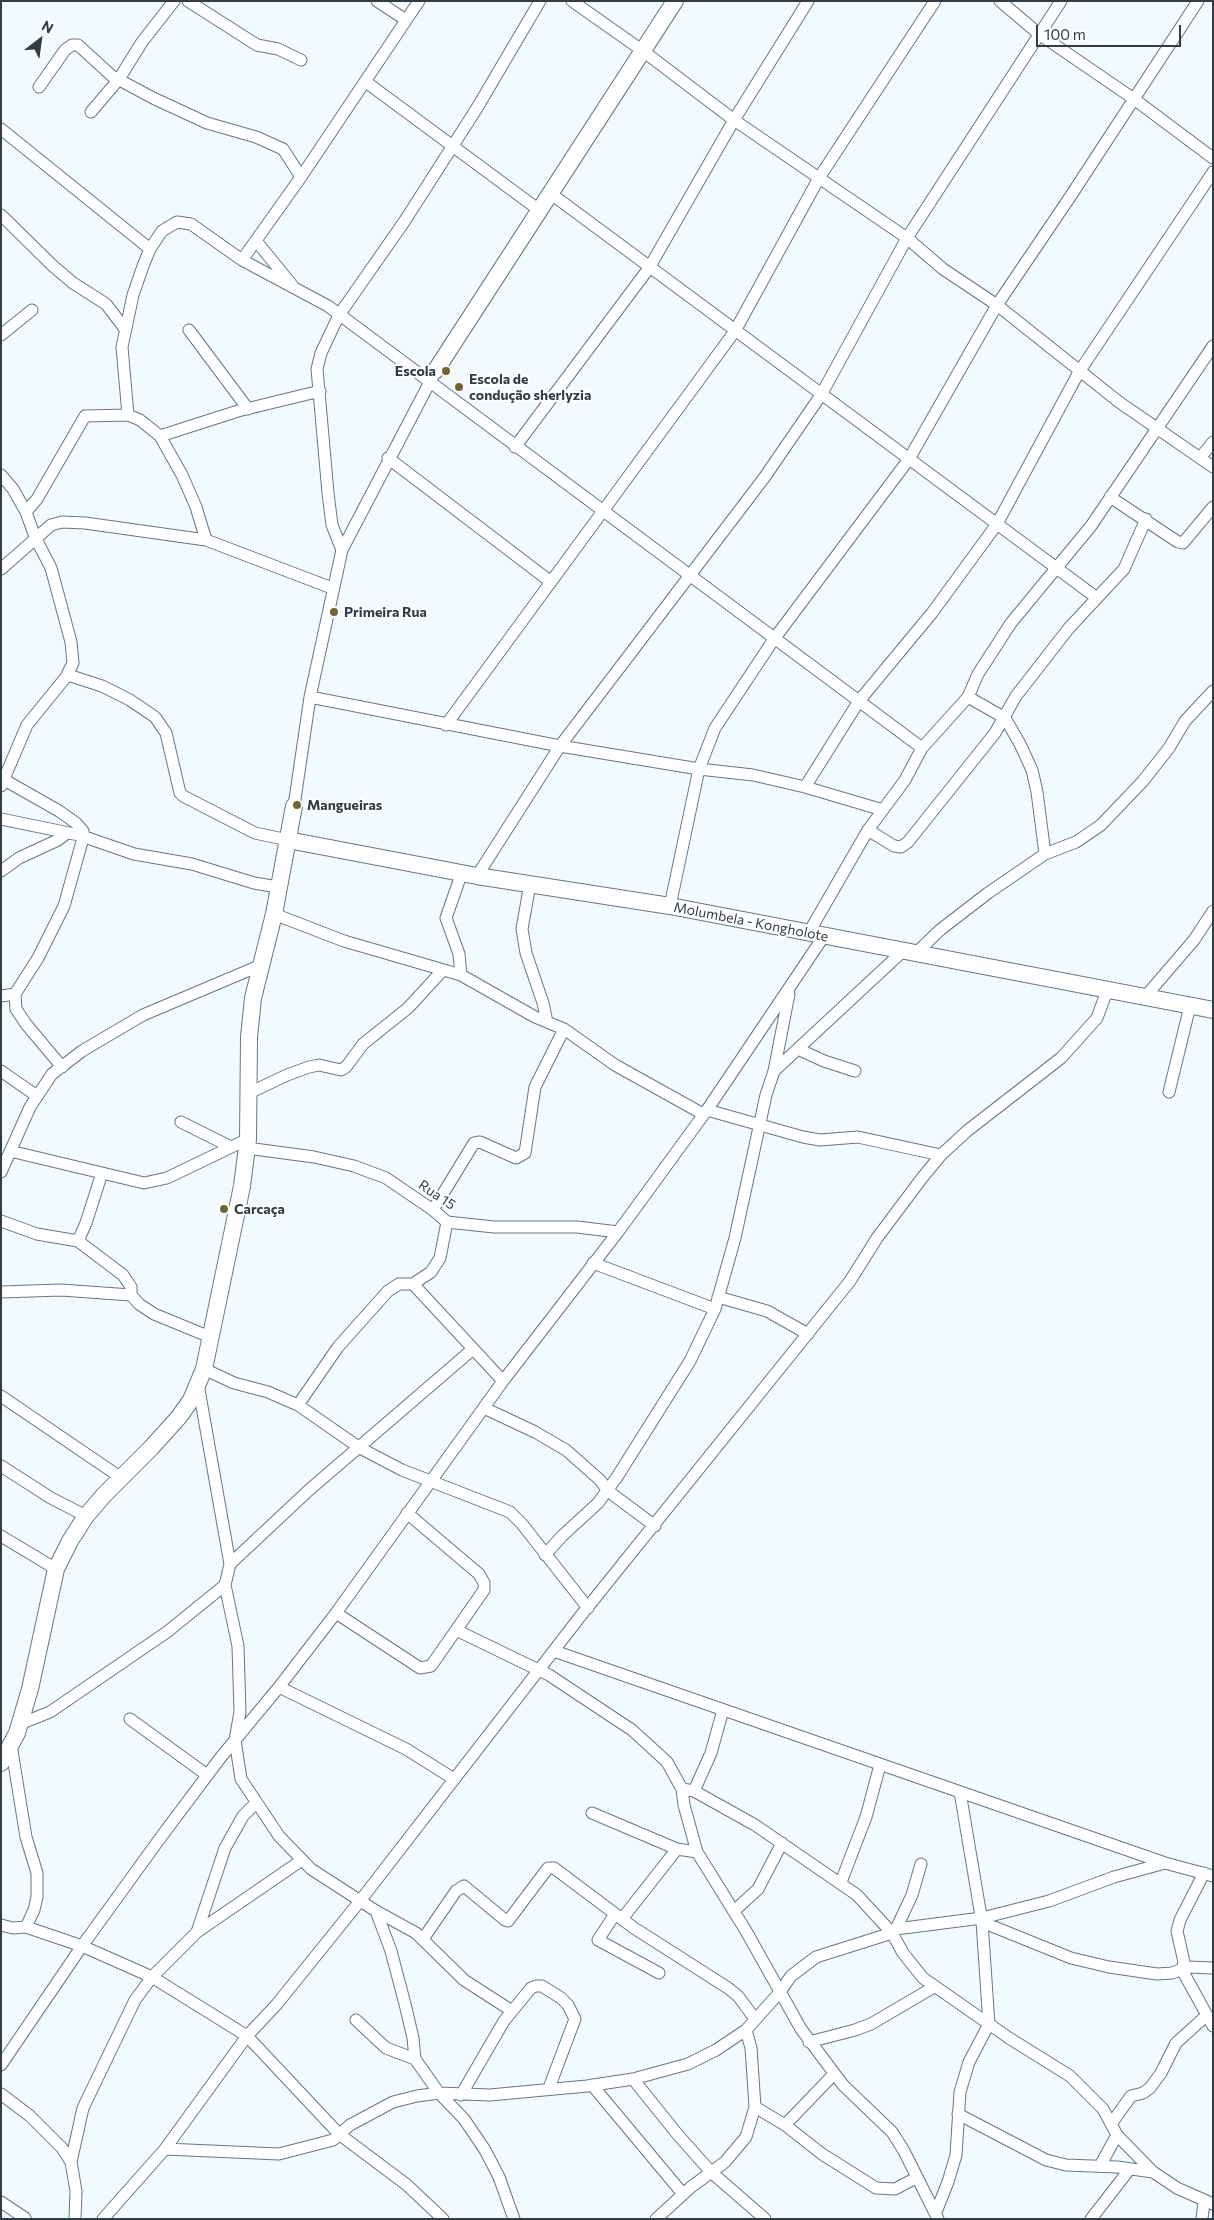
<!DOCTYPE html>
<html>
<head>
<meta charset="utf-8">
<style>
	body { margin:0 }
	#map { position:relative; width:1214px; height:2220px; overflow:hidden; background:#f3fafd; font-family:Commissioner,sans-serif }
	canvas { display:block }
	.frame { position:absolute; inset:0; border:2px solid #303d44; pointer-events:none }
	.north { position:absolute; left:15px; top:15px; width:50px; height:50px; -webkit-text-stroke:4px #fff; paint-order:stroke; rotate:30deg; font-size:14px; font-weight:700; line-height:20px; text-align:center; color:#303d44 }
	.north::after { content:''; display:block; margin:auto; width:18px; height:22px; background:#303d44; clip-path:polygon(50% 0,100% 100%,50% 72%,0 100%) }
	.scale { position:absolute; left:1036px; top:25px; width:145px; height:22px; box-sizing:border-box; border:2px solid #303d44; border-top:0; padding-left:6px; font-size:15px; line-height:18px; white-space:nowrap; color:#303d44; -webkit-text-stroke:4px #fff; paint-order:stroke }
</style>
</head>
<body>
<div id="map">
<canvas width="1214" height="2220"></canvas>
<div class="frame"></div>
<div class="north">N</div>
<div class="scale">100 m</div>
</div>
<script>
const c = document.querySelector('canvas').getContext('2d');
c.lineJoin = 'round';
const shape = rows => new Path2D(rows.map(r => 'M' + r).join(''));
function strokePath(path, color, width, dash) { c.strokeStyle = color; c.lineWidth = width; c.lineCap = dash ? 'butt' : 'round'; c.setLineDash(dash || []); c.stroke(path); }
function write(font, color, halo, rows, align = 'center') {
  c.font = font + ' Commissioner,sans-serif'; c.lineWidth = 4; c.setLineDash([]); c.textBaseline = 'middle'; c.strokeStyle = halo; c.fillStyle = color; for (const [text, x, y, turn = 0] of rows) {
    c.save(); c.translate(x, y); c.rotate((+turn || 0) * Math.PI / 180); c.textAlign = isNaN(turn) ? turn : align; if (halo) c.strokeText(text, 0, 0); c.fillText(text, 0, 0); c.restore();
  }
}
const street = shape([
	[188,1,257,45,278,49,301,60],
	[377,1,406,20],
	[572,1,643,51,734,120,907,238,943,269,997,305,1119,402,1213,467],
	[1000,1,1039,34,1134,99,1213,158],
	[366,82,539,210],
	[39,87,65,50,72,45,78,45,112,76,153,98,207,123,256,137,283,149,301,177],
	[91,112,119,79,142,42,174,1],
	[1,129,150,249],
	[550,193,1097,598],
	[1,215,53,266,73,283,106,304,125,329],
	[257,242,292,285],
	[242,260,301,177,419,1],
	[189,330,248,409],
	[1,335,32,310],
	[128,415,122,347,133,295,143,266,150,249,162,231,177,222,191,224,242,260,328,306,922,748],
	[160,436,238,411,320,391],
	[515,447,649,268,734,120,808,1],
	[388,458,551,582],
	[1200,458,1213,442],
	[1,475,13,489,26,512,35,537,51,568,71,642,73,663,66,677,27,725,1,786],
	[1110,497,1178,542,1183,543,1213,507],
	[26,512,37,499,85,416,128,415,140,420,160,436,182,475,196,507,206,540],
	[342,550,332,525,328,493,317,369,321,353,339,315,404,222,477,108,540,1],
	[1,569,51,525,62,522,85,523,206,540,332,588],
	[68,675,102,686,130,700,155,717,166,733,180,793,183,796,255,833,288,840],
	[310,697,560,746,699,769,753,775,805,787,883,810],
	[968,697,1005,718,1020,744,1032,770,1037,792,1045,854],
	[446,725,735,331,819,178,935,1],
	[1,778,59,811,76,823,83,831,83,838,64,906,38,958,15,994,16,1009,26,1024,62,1067],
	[805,787,859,701,932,613,997,524,1079,372,1213,172],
	[294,806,310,697,342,550,433,376],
	[1,819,79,835,134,854,192,864,254,883,278,887],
	[868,830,894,846,901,847,908,842,995,733,1016,696,1069,628,1124,569,1146,519],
	[1,871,19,858,58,840,67,833],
	[477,876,560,746,764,478,821,395,907,238,1061,1],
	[530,884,522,929,526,953,543,1003,547,1022],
	[670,906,699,769,715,728,774,639,909,459,997,305,1070,197,1198,1],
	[274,914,344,941,461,975,535,1017,564,1029,615,1065,703,1114],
	[808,934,868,830,905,780,922,748,968,697,978,674,1011,623,1091,526,1213,346],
	[915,954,940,930,988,893,1045,854,1076,842,1101,825,1143,781,1169,748,1185,721,1213,691],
	[461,975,459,954,446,918,462,872],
	[1,996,15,994],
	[1145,997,1194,940,1213,911],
	[800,1050,824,1061,855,1071],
	[1,1071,37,1096],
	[774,1071,902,952],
	[1169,1092,1190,1006],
	[247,1094,287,1075,309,1067,319,1065,341,1070,346,1067,363,1044,408,1008,443,970],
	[707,1110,803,1137,820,1140,858,1137,941,1155],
	[181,1122,231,1147],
	[247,1148,314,1157,354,1166,386,1178,433,1210,447,1222,494,1227,577,1227,618,1232],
	[10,1151,144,1183,167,1178,248,1139],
	[1,1172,30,1107,52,1074,82,1051,143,1015,259,966],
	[433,1210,474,1143,480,1142,516,1158,525,1153,535,1087,564,1029],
	[1,1221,37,1234,78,1241,123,1275,131,1287,131,1295],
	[78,1241,86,1223,102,1173],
	[593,1263,715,1309],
	[413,1284,431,1272,440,1258,447,1222],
	[1,1292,61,1290,131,1295,139,1304,154,1314,210,1337],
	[718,1297,767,1311,808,1334],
	[204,1369,234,1383,268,1392,298,1405,360,1448,402,1470,510,1512,522,1524,588,1608],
	[198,1384,230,1564,225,1585,238,1646,240,1712,235,1740,241,1779,279,1836,311,1869,376,1911,391,1951,405,2004,413,2038,415,2059,439,2093,464,2119,485,2150,499,2177,514,2219],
	[1,1396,120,1477],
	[298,1405,338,1347,388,1291,399,1284,413,1284,503,1381],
	[484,1408,535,1432,566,1450,600,1480,608,1491,655,1526],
	[1,1466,51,1498,86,1516],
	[1,1536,56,1569],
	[545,1555,562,1536,598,1503,617,1477,690,1361,715,1309,735,1238,766,1095,774,1071,789,994],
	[230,1564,309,1490,473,1349],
	[336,1613,420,1668,431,1666,484,1590,484,1583,479,1574,407,1513],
	[456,1630,549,1675,632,1730,667,1762,682,1789,684,1805,697,1852,746,1931,801,2029,843,2085,892,2132,904,2151,938,2219],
	[554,1651,1165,1863,1213,1876],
	[279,1687,406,1749,454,1779],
	[130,1719,207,1775],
	[20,1724,50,1712,167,1632,225,1585],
	[11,1745,26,1837,37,1873,37,1897,34,1910,26,1927],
	[682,1789,694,1791,755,1825,857,1895,892,1933,903,1953,923,1978,1009,2038,1070,2076,1103,2109,1117,2135,1153,2172],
	[694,1791,711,1753,723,1710],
	[960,1792,982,1922,1071,1958,1109,1967,1157,1974,1172,1973,1188,1967,1213,1968],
	[592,1813,677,1849,697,1852],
	[1204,1873,1180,1920,1177,1931,1184,1962,1182,1970,1213,2026],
	[841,1882,866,1817,880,1765],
	[376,1911,416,1933,464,1980,512,2011],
	[734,1911,758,1889,782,1843],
	[615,1914,598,1940,659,1973],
	[622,1919,677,1849],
	[1,1925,13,1928,26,1927,82,1946,152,1977,247,2036,339,2134,407,2185,443,2219],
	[896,1929,912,1895,921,1864],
	[197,1932,225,1848,243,1816,256,1803],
	[423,1939,456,1891,464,1886,505,1920,508,1921,548,1868,554,1868,634,1928,728,1988,738,1996,755,2019],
	[356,2020,386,2048,415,2059],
	[809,2042,855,2030,871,2024,934,1987],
	[1,2065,82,1946,161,1837,221,1757,279,1687,336,1613,503,1381,618,1232,707,1110,824,936],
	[633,2079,678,2135,711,2172,765,2219],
	[592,2085,683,2194],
	[1,2094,30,2116,62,2148,71,2162,76,2191,75,2219],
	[461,2095,504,2021,531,1988,536,1986,542,1986,561,1998,568,2005,575,2019,549,2088],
	[755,2107,785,2125,822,2154,876,2188,895,2189,916,2178],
	[958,2114,1046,2160,1066,2165,1117,2167,1153,2172,1177,2188,1213,2204],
	[1111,2124,1131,2096,1143,2093,1150,2088,1161,2073,1176,2043,1206,2016],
	[785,2125,834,2074],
	[165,2149,279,2154,333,2140,350,2125,393,2102,417,2096,439,2093,490,2095,587,2086,633,2079,688,2064,716,2050,746,2030,780,1992,791,1976,816,1957,892,1933,896,1929,982,1918,1049,1901,1114,1877,1165,1863],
	[71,2162,83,2108,135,2000,152,1977,197,1932,302,1860],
	[1100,2166,1117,2135],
	[1,2202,25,2218],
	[936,2212,948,2182,956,2155,960,2092,969,2062,989,2024,982,1922],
	[103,2219,165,2149,247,2036,277,2004,360,1901,579,1618,850,1281,877,1238,922,1178,941,1155,967,1131,1061,1058,1097,1018,1107,991],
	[656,2219,691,2187,725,2162,746,2137,755,2107,751,2048,746,2030],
	[1091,2219,1129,2170],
	[1202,2219,1204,2201]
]);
const secondary = shape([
	[436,370,675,1],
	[288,840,477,876,670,906,1213,1010],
	[1,1763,17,1733,30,1689,56,1569,70,1541,86,1516,104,1495,151,1448,179,1417,191,1400,204,1369,242,1186,248,1139,249,1037,253,998,274,914,294,806]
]);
const markers = [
	[446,371,5,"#716532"],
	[459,387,5,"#716532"],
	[334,612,5,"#716532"],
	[297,805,5,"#716532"],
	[224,1209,5,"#716532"]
];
const poiNames = [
	["Escola",436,371,"right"],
	["Escola de",469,379],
	["condução sherlyzia",469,395],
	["Primeira Rua",344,612],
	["Mangueiras",307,805],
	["Carcaça",234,1209]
];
const streetNames = [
	["Molumbela - Kongholote",751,922,11],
	["Rua 15",437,1195,34]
];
strokePath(street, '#5b7b8a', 13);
strokePath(secondary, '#5b7b8a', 18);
strokePath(street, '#fff', 11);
strokePath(secondary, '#fff', 16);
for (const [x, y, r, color] of markers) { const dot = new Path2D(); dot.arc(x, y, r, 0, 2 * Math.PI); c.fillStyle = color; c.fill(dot); strokePath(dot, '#fff', 2); }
write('bold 14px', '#303d44', '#fff', poiNames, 'left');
write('14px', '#303d44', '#fff', streetNames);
</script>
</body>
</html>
